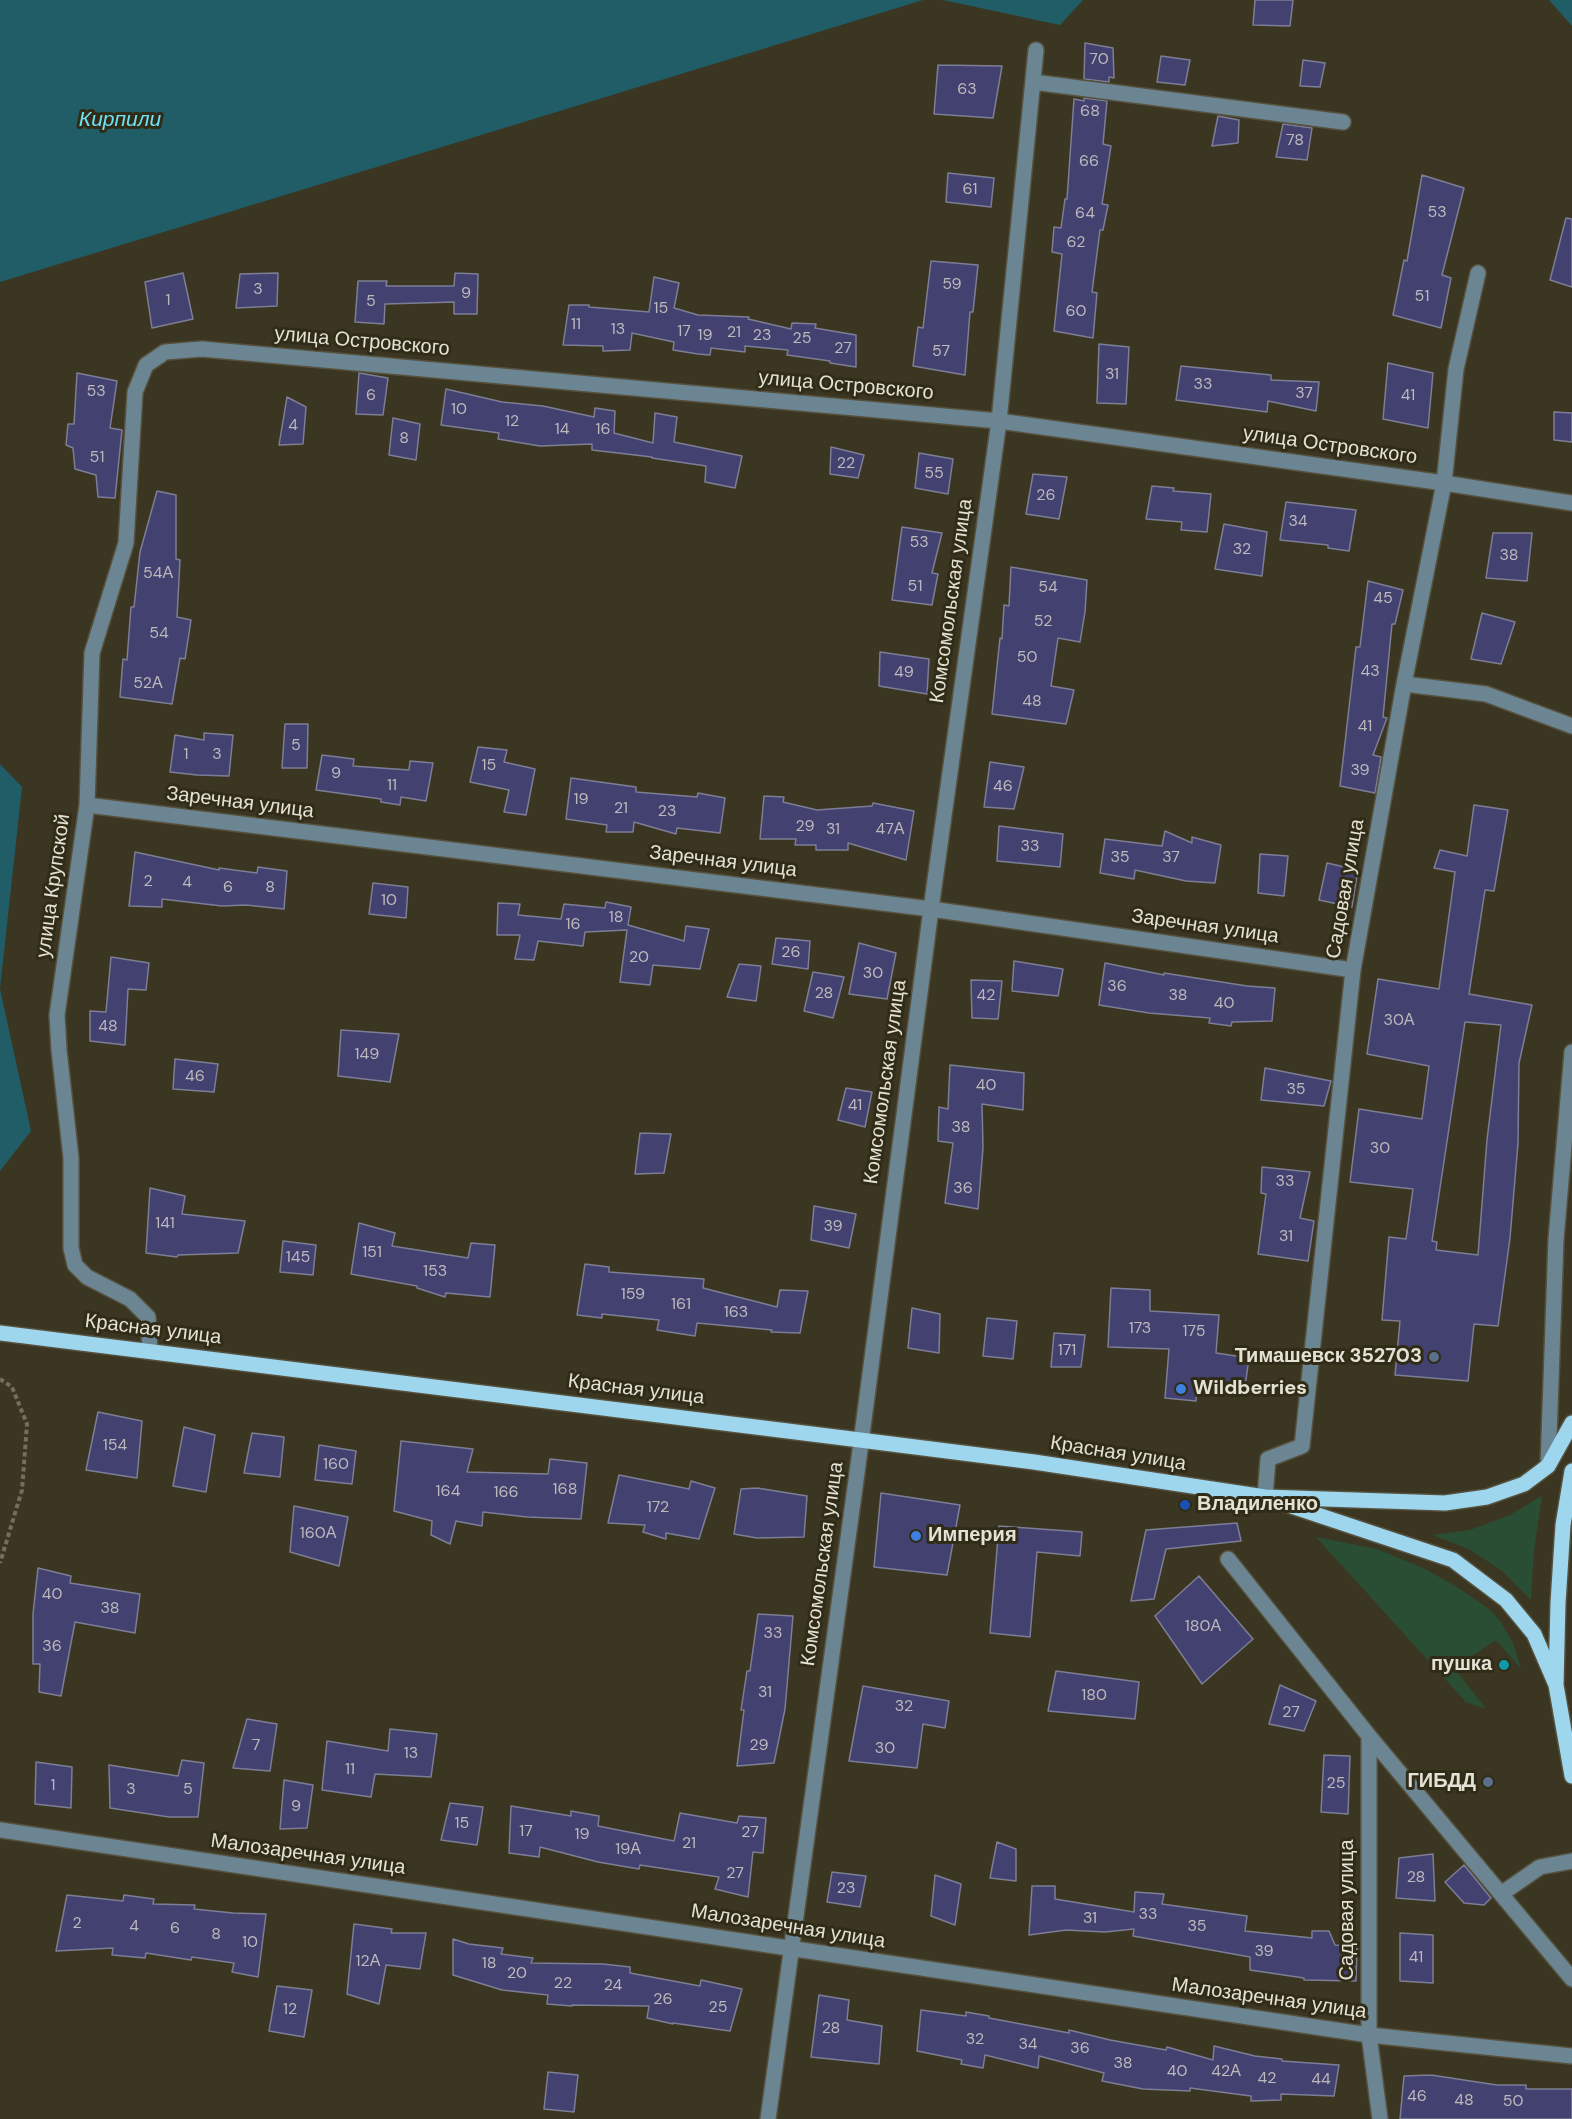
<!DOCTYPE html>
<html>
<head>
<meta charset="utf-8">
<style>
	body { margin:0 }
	canvas { display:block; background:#3b3621 }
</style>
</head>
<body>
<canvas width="1572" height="2119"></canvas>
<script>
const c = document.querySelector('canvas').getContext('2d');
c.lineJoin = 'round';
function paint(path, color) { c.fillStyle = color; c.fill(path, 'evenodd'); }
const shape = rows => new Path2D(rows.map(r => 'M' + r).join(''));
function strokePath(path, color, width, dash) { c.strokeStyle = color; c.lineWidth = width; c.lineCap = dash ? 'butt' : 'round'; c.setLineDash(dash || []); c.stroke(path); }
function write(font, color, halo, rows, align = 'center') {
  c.font = font + ' "DM Sans",sans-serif'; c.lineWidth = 6; c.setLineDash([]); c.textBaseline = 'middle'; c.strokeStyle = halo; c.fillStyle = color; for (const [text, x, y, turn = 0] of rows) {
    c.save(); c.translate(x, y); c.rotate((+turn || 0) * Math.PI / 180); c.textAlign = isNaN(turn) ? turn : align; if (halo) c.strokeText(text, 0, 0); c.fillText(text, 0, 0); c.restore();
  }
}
const green = shape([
	[1542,1496,1534,1550,1531,1600,1502,1571,1469,1549,1432,1535,1470,1530,1510,1515],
	[1316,1537,1377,1549,1423,1568,1457,1587,1489,1609,1500,1621,1513,1643,1521,1669,1496,1640,1454,1668,1486,1709,1466,1702]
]);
const water = shape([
	[0,0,923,0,0,282],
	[943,0,1083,0,1060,25],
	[1549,0,1572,0,1572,26],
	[0,764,22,787,0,988],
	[0,989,31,1131,0,1171]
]);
const building = shape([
	[1255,0,1293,0,1290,26,1253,25,1255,0],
	[1085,43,1113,48,1114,78,1109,77,1109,82,1084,79,1085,43],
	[1161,56,1190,60,1185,85,1157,82,1161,56],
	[1303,60,1325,63,1320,87,1300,86,1303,60],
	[938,65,1002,66,993,118,934,114,938,65],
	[1084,98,1107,101,1103,144,1111,146,1102,204,1108,205,1103,230,1100,230,1092,292,1097,293,1093,338,1054,331,1062,254,1052,252,1054,227,1061,228,1065,199,1067,199,1074,99,1084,101,1084,98],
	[1218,116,1239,120,1238,143,1212,146,1218,116],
	[1283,124,1312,128,1307,160,1276,157,1283,124],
	[948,173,994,178,991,207,946,202,948,173],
	[1422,175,1464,188,1442,275,1451,278,1441,328,1393,315,1404,260,1407,261,1422,175],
	[1566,218,1572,219,1572,287,1550,280,1566,218],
	[931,261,978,265,973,312,970,312,965,375,913,366,918,327,923,328,931,261],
	[183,273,193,319,152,328,145,282,183,273],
	[278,273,277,306,236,308,240,274,278,273],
	[455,273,478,274,477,314,454,314,454,302,385,304,384,324,355,322,358,281,387,281,386,286,454,286,455,273],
	[654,277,679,283,674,308,698,315,749,317,748,319,791,329,792,323,816,324,815,328,856,335,856,367,830,363,830,361,787,355,788,350,745,346,745,352,711,348,710,355,698,354,673,350,674,342,632,333,630,350,603,351,603,346,563,345,569,305,589,305,589,307,649,312,654,277],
	[1099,344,1129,347,1126,404,1097,403,1099,344],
	[1388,363,1433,373,1428,428,1383,419,1388,363],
	[1181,366,1271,375,1271,380,1319,382,1316,411,1268,401,1267,412,1176,400,1181,366],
	[77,373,117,381,110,428,122,430,115,498,98,497,96,475,75,469,73,448,66,445,68,424,74,424,77,373],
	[359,373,388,378,383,415,356,414,359,373],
	[446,389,502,402,543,406,594,417,595,408,615,411,614,433,653,443,655,413,677,417,674,442,742,456,735,488,705,482,706,466,652,458,652,457,592,450,592,444,540,446,498,439,499,433,441,425,446,389],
	[287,397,306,407,303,444,279,445,287,397],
	[1554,412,1572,413,1572,442,1554,440,1554,412],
	[393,418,420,424,416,460,389,455,393,418],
	[831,447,864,455,858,478,830,474,831,447],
	[919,453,953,459,948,494,915,488,919,453],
	[1033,474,1067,477,1059,519,1026,514,1033,474],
	[1152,486,1174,488,1173,491,1211,494,1207,532,1181,530,1182,522,1146,519,1152,486],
	[157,491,176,495,176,559,180,560,177,617,191,620,185,659,180,658,172,704,120,697,123,659,127,660,131,607,134,607,140,552,157,491],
	[1286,502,1356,510,1349,551,1328,548,1328,545,1280,540,1286,502],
	[1224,524,1267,532,1262,576,1215,569,1224,524],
	[902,527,942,533,932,573,938,574,932,605,892,600,902,527],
	[1493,533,1532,533,1527,581,1486,578,1493,533],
	[1011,567,1087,580,1085,612,1080,642,1058,638,1051,686,1074,690,1066,724,992,714,1000,638,1002,639,1004,605,1009,606,1011,567],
	[1368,581,1403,590,1395,624,1392,624,1383,717,1387,718,1373,755,1381,757,1375,793,1340,786,1356,647,1360,647,1368,581],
	[1482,613,1515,622,1501,664,1471,659,1482,613],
	[880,652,929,659,927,694,879,686,880,652],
	[285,724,308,724,307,768,282,768,285,724],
	[204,733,233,735,229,776,197,775,170,772,175,735,204,740,204,733],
	[478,747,507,750,504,762,535,769,526,815,504,812,509,790,470,782,478,747],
	[322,755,354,759,353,766,409,770,410,761,433,763,426,801,401,797,400,805,381,802,381,799,316,790,322,755],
	[990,762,1024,767,1014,809,984,807,990,762],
	[571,778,636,787,636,792,697,797,698,793,725,798,720,833,677,828,676,834,634,822,633,832,606,832,607,825,566,819,571,778],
	[764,796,784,797,783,802,817,810,872,806,873,803,914,811,906,860,848,843,848,850,816,850,816,845,795,845,796,839,760,839,764,796],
	[1474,805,1508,810,1494,891,1485,890,1469,994,1532,1005,1519,1063,1518,1143,1510,1238,1498,1326,1474,1324,1468,1381,1395,1375,1400,1321,1382,1320,1389,1237,1406,1239,1413,1189,1350,1182,1359,1109,1422,1119,1429,1066,1367,1054,1378,979,1439,989,1455,872,1434,868,1440,850,1467,856,1474,805],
	[1465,1022,1501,1025,1487,1140,1478,1255,1436,1250,1437,1242,1432,1241,1465,1022],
	[999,826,1063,834,1060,867,997,861,999,826],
	[1165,831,1192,843,1192,837,1221,845,1215,883,1186,881,1135,870,1134,879,1100,873,1105,839,1162,846,1165,831],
	[135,852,219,870,219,868,257,873,258,867,287,871,284,909,246,905,222,906,162,899,162,907,129,906,135,852],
	[1260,854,1288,856,1284,896,1258,893,1260,854],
	[1327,863,1358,870,1352,907,1319,900,1327,863],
	[373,883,408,887,406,918,369,914,373,883],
	[606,902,631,907,628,925,684,941,686,926,709,929,700,969,653,965,650,985,620,982,627,930,585,932,583,946,538,941,534,960,515,959,520,935,497,935,498,903,520,904,518,915,561,919,564,904,605,908,606,902],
	[776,938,810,941,808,969,772,964,776,938],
	[859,943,896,953,887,999,849,994,859,943],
	[111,957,149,963,146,990,128,989,125,1045,90,1041,90,1011,106,1012,111,957],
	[1014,961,1063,969,1058,996,1012,991,1014,961],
	[1105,963,1164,975,1164,973,1247,986,1275,988,1272,1021,1232,1022,1231,1026,1209,1023,1210,1018,1149,1013,1099,1005,1105,963],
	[739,964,761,966,756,1001,727,997,739,964],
	[813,972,844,977,833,1018,804,1011,813,972],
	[971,980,1002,981,998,1019,972,1018,971,980],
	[341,1030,399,1034,390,1082,338,1076,341,1030],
	[175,1059,218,1064,214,1092,173,1089,175,1059],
	[950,1065,1024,1073,1023,1110,982,1104,983,1148,978,1209,945,1203,953,1143,938,1141,939,1107,948,1109,950,1065],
	[1265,1068,1331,1081,1324,1106,1261,1100,1265,1068],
	[846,1088,872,1092,865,1127,838,1120,846,1088],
	[640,1133,671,1134,664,1173,635,1174,640,1133],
	[1262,1167,1310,1172,1300,1218,1314,1221,1308,1261,1258,1254,1266,1194,1261,1193,1262,1167],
	[150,1188,185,1196,182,1214,245,1221,238,1253,178,1255,177,1257,146,1253,150,1188],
	[814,1206,856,1214,849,1248,811,1240,814,1206],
	[359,1223,395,1233,392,1246,468,1258,471,1243,495,1245,490,1297,446,1293,445,1297,417,1288,417,1286,351,1274,359,1223],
	[283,1241,316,1245,313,1275,280,1272,283,1241],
	[585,1264,609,1267,609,1272,704,1279,703,1288,777,1307,780,1290,808,1291,800,1333,771,1332,772,1330,697,1323,695,1336,657,1330,659,1320,602,1314,602,1318,577,1315,585,1264],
	[1111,1288,1150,1290,1150,1311,1219,1315,1216,1353,1249,1358,1245,1387,1197,1381,1196,1401,1165,1398,1169,1349,1108,1347,1111,1288],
	[912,1308,940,1314,939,1353,908,1348,912,1308],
	[987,1318,1017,1321,1013,1359,983,1356,987,1318],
	[1054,1333,1085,1335,1081,1367,1051,1367,1054,1333],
	[98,1412,142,1421,137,1478,86,1470,98,1412],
	[184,1427,215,1435,206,1492,173,1486,184,1427],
	[252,1433,284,1437,280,1477,244,1473,252,1433],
	[401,1441,473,1449,467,1472,548,1474,550,1459,587,1463,581,1519,527,1517,483,1512,482,1526,456,1521,450,1544,431,1535,432,1521,394,1511,401,1441],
	[319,1445,356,1451,352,1484,315,1480,319,1445],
	[619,1475,689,1489,691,1481,715,1488,699,1539,666,1533,666,1539,643,1532,645,1525,608,1523,619,1475],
	[757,1488,807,1496,804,1537,757,1538,734,1534,741,1489,757,1488],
	[881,1493,960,1505,947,1575,874,1567,881,1493],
	[294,1506,348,1517,339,1566,290,1552,294,1506],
	[1237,1523,1241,1541,1166,1549,1154,1599,1131,1601,1146,1530,1237,1523],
	[999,1526,1082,1532,1080,1556,1037,1552,1030,1637,990,1633,999,1526],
	[38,1568,71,1576,70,1583,140,1594,135,1633,75,1622,61,1696,39,1692,40,1664,33,1664,33,1614,38,1568],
	[1199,1576,1253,1639,1202,1684,1155,1616,1199,1576],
	[758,1614,793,1616,785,1709,774,1763,737,1766,744,1710,741,1710,747,1671,750,1671,758,1614],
	[1056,1671,1139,1682,1135,1719,1048,1711,1056,1671],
	[1280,1685,1316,1701,1304,1731,1269,1724,1280,1685],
	[863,1686,949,1701,945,1728,923,1724,917,1768,849,1761,863,1686],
	[247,1719,277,1724,270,1771,233,1768,247,1719],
	[390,1729,437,1734,431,1777,375,1774,371,1797,322,1790,327,1741,388,1751,390,1729],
	[1324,1755,1350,1756,1348,1814,1321,1812,1324,1755],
	[182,1760,204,1763,198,1817,169,1817,110,1808,109,1765,178,1776,182,1760],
	[36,1762,72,1767,71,1808,35,1804,36,1762],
	[284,1780,313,1785,307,1828,280,1829,284,1780],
	[450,1803,483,1807,477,1845,441,1840,450,1803],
	[511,1806,571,1816,571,1811,599,1816,598,1826,674,1841,680,1813,737,1823,739,1816,766,1818,763,1853,753,1852,748,1897,715,1889,719,1877,640,1865,639,1869,598,1862,540,1847,539,1857,509,1853,511,1806],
	[997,1842,1016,1849,1016,1881,990,1878,997,1842],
	[1433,1854,1435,1901,1396,1898,1399,1858,1433,1854],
	[1464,1865,1491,1898,1484,1905,1464,1903,1445,1882,1464,1865],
	[832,1872,866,1876,860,1907,827,1902,832,1872],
	[935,1875,961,1884,955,1925,931,1916,935,1875],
	[1032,1886,1055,1886,1055,1899,1134,1912,1135,1892,1164,1894,1162,1904,1247,1916,1245,1931,1312,1938,1312,1931,1329,1931,1335,1945,1357,1946,1356,1981,1304,1980,1304,1978,1250,1970,1250,1957,1133,1936,1134,1929,1105,1932,1066,1930,1029,1935,1032,1886],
	[67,1895,123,1901,124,1895,154,1899,153,1904,195,1905,194,1909,233,1913,266,1914,258,1977,232,1972,234,1963,192,1957,191,1960,146,1953,145,1958,112,1955,113,1948,56,1951,67,1895],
	[354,1924,392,1929,391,1933,426,1933,420,1969,386,1965,379,2004,347,1994,354,1924],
	[1400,1933,1433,1935,1433,1983,1400,1981,1400,1933],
	[453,1939,469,1944,503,1948,501,1954,533,1958,531,1963,603,1964,630,1967,630,1973,700,1986,701,1980,742,1989,730,2031,673,2023,673,2024,647,2018,649,2006,572,2005,572,2006,547,2004,548,1995,502,1990,453,1975,453,1939],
	[277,1986,312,1990,304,2037,269,2031,277,1986],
	[819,1995,849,2000,847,2020,882,2026,879,2064,811,2057,819,1995],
	[921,2010,966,2016,966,2012,989,2016,989,2018,1069,2033,1069,2030,1110,2040,1166,2050,1167,2047,1213,2060,1214,2046,1255,2056,1282,2059,1282,2061,1339,2065,1334,2096,1281,2094,1281,2100,1251,2101,1251,2096,1190,2088,1190,2091,1143,2089,1102,2081,1104,2073,1039,2056,1038,2068,985,2055,983,2068,961,2064,962,2060,917,2051,921,2010],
	[548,2072,578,2075,574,2112,544,2109,548,2072],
	[1431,2075,1497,2085,1526,2085,1526,2089,1572,2089,1572,2119,1400,2119,1404,2076,1431,2075]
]);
const path = shape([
	[0,1379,12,1387,27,1424,22,1490,0,1563]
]);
const minor = shape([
	[1033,82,1343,122],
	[1404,684,1486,694,1572,726],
	[87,805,931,909,1353,970],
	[150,1351,148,1317,130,1299,87,1277,75,1265,71,1248,71,1158,59,1050,57,1015,87,805,92,653,126,543,135,392,146,365,165,352,202,349,999,421,1444,483,1572,503],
	[1548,1466,1556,1239,1572,1052],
	[1265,1497,1268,1459,1302,1446,1353,970,1404,684,1444,483,1456,369,1478,273],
	[1228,1559,1369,1736,1572,1979],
	[1369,1736,1369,2035,1380,2119],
	[0,1830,1369,2035,1572,2056],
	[1501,1894,1540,1867,1572,1861],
	[768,2119,857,1473,931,909,999,421,1036,50]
]);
const major = shape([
	[0,1333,860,1440,1034,1462,1265,1497,1445,1503,1487,1497,1524,1484,1548,1466,1572,1423],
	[1572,1471,1563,1525,1558,1603,1556,1685,1572,1776],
	[1282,1503,1453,1560,1506,1600,1534,1634,1556,1685]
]);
const markers = [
	[1434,1357,6,"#5c6f8a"],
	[1181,1389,6,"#3f7fe0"],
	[1185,1505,6,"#1a4fb4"],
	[916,1536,6,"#3f7fe0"],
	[1504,1665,6,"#0f9aa8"],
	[1488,1782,6,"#5c6f8a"]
];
const numberNames = [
	["70",1099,60],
	["63",967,90],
	["68",1090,112],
	["78",1295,141],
	["66",1089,162],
	["61",970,190],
	["53",1437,213],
	["64",1085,214],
	["62",1076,243],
	["59",952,285],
	["3",258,290],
	["9",466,294],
	["51",1422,297],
	["1",168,301],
	["5",371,302],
	["15",661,309],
	["60",1076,312],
	["11",576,325],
	["13",618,330],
	["17",684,332],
	["21",734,333],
	["19",705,336],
	["23",762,336],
	["25",802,339],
	["27",843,349],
	["57",941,352],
	["31",1112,375],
	["33",1203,385],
	["53",96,392],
	["37",1304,394],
	["6",371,396],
	["41",1408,396],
	["10",459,410],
	["12",512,422],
	["4",293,426],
	["14",562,430],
	["16",603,430],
	["8",404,439],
	["51",97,458],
	["22",846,464],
	["55",934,474],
	["26",1046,496],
	["34",1298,522],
	["53",919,543],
	["32",1242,550],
	["38",1509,556],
	["54А",158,574],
	["51",915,587],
	["54",1048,588],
	["45",1383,599],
	["52",1043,622],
	["54",159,634],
	["50",1027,658],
	["43",1370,672],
	["49",904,673],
	["52А",148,684],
	["48",1032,702],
	["41",1365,727],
	["5",296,746],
	["1",186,755],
	["3",217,755],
	["15",489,766],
	["39",1360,771],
	["9",336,774],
	["11",392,786],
	["46",1003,787],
	["19",581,800],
	["21",621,809],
	["23",667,812],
	["29",805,827],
	["31",833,830],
	["47А",890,830],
	["33",1030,847],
	["35",1120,858],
	["37",1171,858],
	["2",148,882],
	["4",187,883],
	["6",228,888],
	["8",270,888],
	["10",389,901],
	["18",616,918],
	["16",573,925],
	["26",791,953],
	["20",639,958],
	["30",873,974],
	["36",1117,987],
	["28",824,994],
	["42",986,996],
	["38",1178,996],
	["40",1224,1004],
	["30А",1399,1021],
	["48",108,1027],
	["149",367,1055],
	["46",195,1077],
	["40",986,1086],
	["35",1296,1090],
	["41",855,1106],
	["38",961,1128],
	["30",1380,1149],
	["33",1285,1182],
	["36",963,1189],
	["141",165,1224],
	["39",833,1227],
	["31",1286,1237],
	["151",372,1253],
	["145",298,1258],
	["153",435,1272],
	["159",633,1295],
	["161",681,1305],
	["163",736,1313],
	["173",1140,1329],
	["175",1194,1332],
	["171",1067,1351],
	["154",115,1446],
	["160",336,1465],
	["168",565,1490],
	["164",448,1492],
	["166",506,1493],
	["172",658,1508],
	["160А",318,1534],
	["40",52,1595],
	["38",110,1609],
	["180А",1203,1627],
	["33",773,1634],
	["36",52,1647],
	["31",765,1693],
	["180",1094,1696],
	["32",904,1707],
	["27",1291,1713],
	["7",256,1746],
	["29",759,1746],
	["30",885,1749],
	["13",411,1754],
	["11",350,1770],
	["25",1336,1784],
	["1",53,1786],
	["3",131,1790],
	["5",188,1790],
	["9",296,1807],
	["15",462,1824],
	["17",526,1832],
	["27",750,1833],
	["19",582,1835],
	["21",689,1844],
	["19А",628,1850],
	["27",735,1874],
	["28",1416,1878],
	["23",846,1889],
	["33",1148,1915],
	["31",1090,1919],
	["2",77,1924],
	["4",134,1927],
	["35",1197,1927],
	["6",175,1929],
	["8",216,1935],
	["10",250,1943],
	["39",1264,1952],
	["41",1416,1958],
	["12А",368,1962],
	["18",489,1964],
	["20",517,1974],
	["22",563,1984],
	["24",613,1986],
	["26",663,2000],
	["25",718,2008],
	["12",290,2010],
	["28",831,2029],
	["32",975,2040],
	["34",1028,2045],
	["36",1080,2049],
	["38",1123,2064],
	["40",1177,2072],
	["42А",1226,2072],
	["42",1267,2079],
	["44",1321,2080],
	["46",1417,2097],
	["48",1464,2101],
	["50",1513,2102]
];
const streetNames = [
	["улица Островского",362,342,5],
	["улица Островского",846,386,5],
	["улица Островского",1330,446,8],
	["Комсомольская улица",952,601,-82],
	["Заречная улица",240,803,7],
	["Заречная улица",723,862,7],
	["улица Крупской",54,886,-82],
	["Садовая улица",1346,889,-80],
	["Заречная улица",1205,927,8],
	["Комсомольская улица",886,1082,-82],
	["Красная улица",153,1330,7],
	["Красная улица",636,1390,7],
	["Красная улица",1118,1454,9],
	["Комсомольская улица",823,1564,-82],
	["Малозаречная улица",308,1855,8],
	["Садовая улица",1348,1910,-90],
	["Малозаречная улица",788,1927,9],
	["Малозаречная улица",1269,1999,8]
];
const poiNames = [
	["Тимашевск 352703",1422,1357],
	["Wildberries",1193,1389,"left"],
	["Владиленко",1197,1505,"left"],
	["Империя",928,1536,"left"],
	["пушка",1492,1665],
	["ГИБДД",1476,1782]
];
const waterNames = [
	["Кирпили",120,120]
];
paint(green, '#2a4e33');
paint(water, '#215d67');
paint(building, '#424170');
strokePath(building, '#7d7e95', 1.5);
strokePath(minor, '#56513e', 18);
strokePath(major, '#56513e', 18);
strokePath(path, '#736f5d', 4, [4.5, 3]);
strokePath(minor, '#6b8692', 15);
strokePath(major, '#9dd6ed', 15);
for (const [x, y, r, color] of markers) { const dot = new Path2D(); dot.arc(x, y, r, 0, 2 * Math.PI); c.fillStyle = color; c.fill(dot); strokePath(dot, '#312c17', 2); }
write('16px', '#bcb9bc', null, numberNames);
write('20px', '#e4e1d5', '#312c17', streetNames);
write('bold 20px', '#e4e1d5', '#312c17', poiNames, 'right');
write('italic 21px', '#6de1f5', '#312c17', waterNames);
</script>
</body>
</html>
